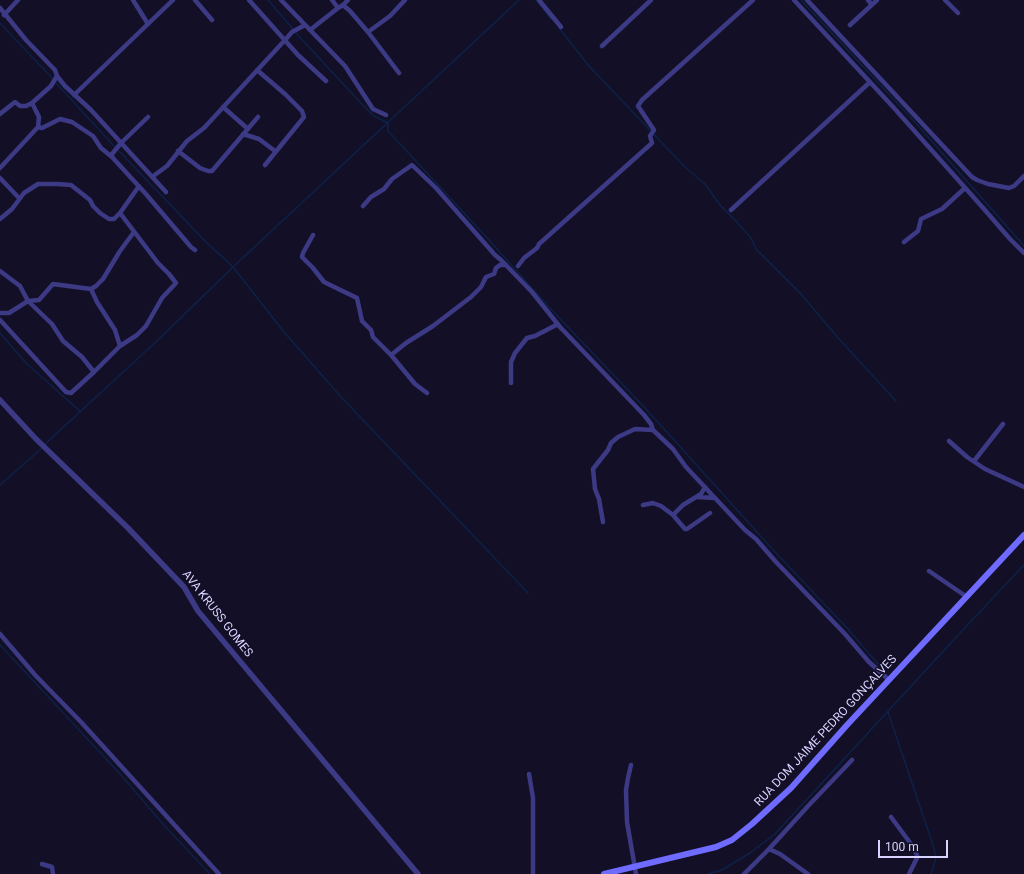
<!DOCTYPE html>
<html>
<head>
<meta charset="utf-8">
<style>
	body { margin:0 }
	#map { position:relative; width:1024px; height:874px; overflow:hidden; background:#130f26; font-family:Roboto,sans-serif }
	canvas { display:block }
	.scale { position:absolute; left:878px; top:840px; width:70px; height:18px; box-sizing:border-box; border:2px solid #d9d4ff; border-top:0; padding-left:5px; font-size:12px; line-height:14px; white-space:nowrap; color:#d9d4ff; -webkit-text-stroke:3px #130f26; paint-order:stroke }
</style>
</head>
<body>
<div id="map">
<canvas width="1024" height="874"></canvas>
<div class="scale">100 m</div>
</div>
<script>
const c = document.querySelector('canvas').getContext('2d');
c.lineJoin = 'round';
const shape = rows => new Path2D(rows.map(r => 'M' + r).join(''));
function strokePath(path, color, width, dash) { c.strokeStyle = color; c.lineWidth = width; c.lineCap = dash ? 'butt' : 'round'; c.setLineDash(dash || []); c.stroke(path); }
function write(font, color, halo, rows, align = 'center') {
  c.font = font + ' Roboto,sans-serif'; c.lineWidth = 3; c.setLineDash([]); c.textBaseline = 'middle'; c.strokeStyle = halo; c.fillStyle = color; for (const [text, x, y, turn = 0] of rows) {
    c.save(); c.translate(x, y); c.rotate((+turn || 0) * Math.PI / 180); c.textAlign = isNaN(turn) ? turn : align; if (halo) c.strokeText(text, 0, 0); c.fillText(text, 0, 0); c.restore();
  }
}
const stream = shape([
	[268,0,293,29],
	[536,0,551,19],
	[801,0,914,121,1024,246],
	[0,23,52,78],
	[559,28,589,66,685,167,705,184,720,205,736,221,751,238,756,249,801,294,839,339,896,401],
	[295,32,358,100,374,116,388,123,388,131,490,241,547,305,646,409,775,552,848,629,878,664],
	[56,83,114,146],
	[119,151,204,240,233,267,284,332,342,398,528,593],
	[0,333,26,363,81,412],
	[44,445,160,338,233,267,519,0],
	[0,485,42,448],
	[0,645,121,775,162,823,210,874],
	[888,712,933,845,936,858,931,874],
	[708,874,722,870,750,853,775,834,960,633,1024,565]
]);
const minor = shape([
	[133,0,148,24],
	[195,0,212,20],
	[249,0,298,55,326,81],
	[281,0,345,66,373,109,386,115],
	[332,0,338,8],
	[539,0,561,27],
	[794,0,894,108,984,209,1010,239,1024,253],
	[807,0,972,177,977,180,988,184,1009,188,1014,186,1024,176],
	[868,0,872,5],
	[945,0,958,13],
	[343,5,350,11,368,32,399,73],
	[0,8,26,40,55,70,57,76,65,86,91,110,166,192],
	[4,15,18,0],
	[850,25,877,0],
	[310,30,338,8,343,5,348,0],
	[368,32,390,16,405,0],
	[602,46,651,0],
	[257,70,285,94,302,111,304,117,265,165],
	[74,95,173,0],
	[223,107,248,129],
	[0,114,15,102,20,106,26,106,32,103,51,86,57,76],
	[148,117,121,143,112,154,112,157,145,193,191,247,195,250],
	[38,127,42,128,60,119,72,122,93,136,101,148,112,157],
	[243,134,259,139,275,151],
	[178,151,200,168,208,171,212,171,258,117],
	[0,168,38,127,39,117,32,103],
	[152,177,167,166,187,141,204,128,285,40,292,32,305,25],
	[0,178,19,198],
	[363,206,371,197,384,189,392,179,412,165,436,188,495,255,501,260,532,292,560,327,644,415,651,424,653,430,673,449,686,467,715,498,745,530,756,539,776,562,845,634,869,662,889,680],
	[731,210,870,82],
	[0,219,12,209,24,193,38,184,57,184,71,185,90,200,93,206,100,213,109,219,114,219,120,213,139,186],
	[313,235,303,253,302,257,313,268,324,282,357,298,362,321,371,330,373,337,391,355],
	[904,242,918,231,921,219,942,209,965,188],
	[518,266,524,258,537,248,539,244,652,143,650,136,654,130,638,106,642,100,753,0],
	[0,271,20,286,28,301,52,324,63,341,82,357,94,372],
	[0,313,9,313,28,301,39,300,53,284,91,289],
	[0,320,66,392,71,393,94,372,120,346,115,330,97,302,91,289,96,286,103,279,120,251,134,232],
	[120,346,137,335,146,326,162,298,176,283,169,274,158,263,120,213],
	[511,383,511,362,515,353,527,338,535,336,558,324],
	[427,393,415,384,391,355,406,343,433,326,471,297,481,287,486,277,494,274,496,268,500,265,506,265],
	[949,441,967,457,985,469,1024,487],
	[974,461,1003,424],
	[697,497,715,498],
	[643,505,653,503,661,506,673,515,685,529,687,529,710,513],
	[673,515,683,505,701,494,705,487],
	[603,522,599,499,595,489,593,469,608,450,611,443,618,437,635,429,653,430],
	[929,571,967,597],
	[0,634,36,676,81,722,219,874],
	[631,765,628,778,626,790,627,822,636,874],
	[529,774,533,798,533,874],
	[891,817,911,844,917,855,917,858,909,874],
	[769,849,780,854,808,874],
	[42,864,52,867,53,874],
	[744,874,769,849,809,805,852,760]
]);
const tertiary = shape([
	[0,400,36,439,128,528,184,587,198,611,418,874]
]);
const secondary = shape([
	[604,874,716,847,732,840,752,824,791,788,847,725,1024,535]
]);
const streetNames = [
	["AVA KRUSS GOMES",217,614,52],
	["RUA DOM JAIME PEDRO GONÇALVES",826,731,-47]
];
strokePath(stream, '#0c2248', 1.5);
strokePath(minor, '#3d3a85', 4.5);
strokePath(tertiary, '#3d3a85', 5.5);
strokePath(secondary, '#6f6bff', 6);
write('12px', '#d9d4ff', '#130f26', streetNames);
</script>
</body>
</html>
